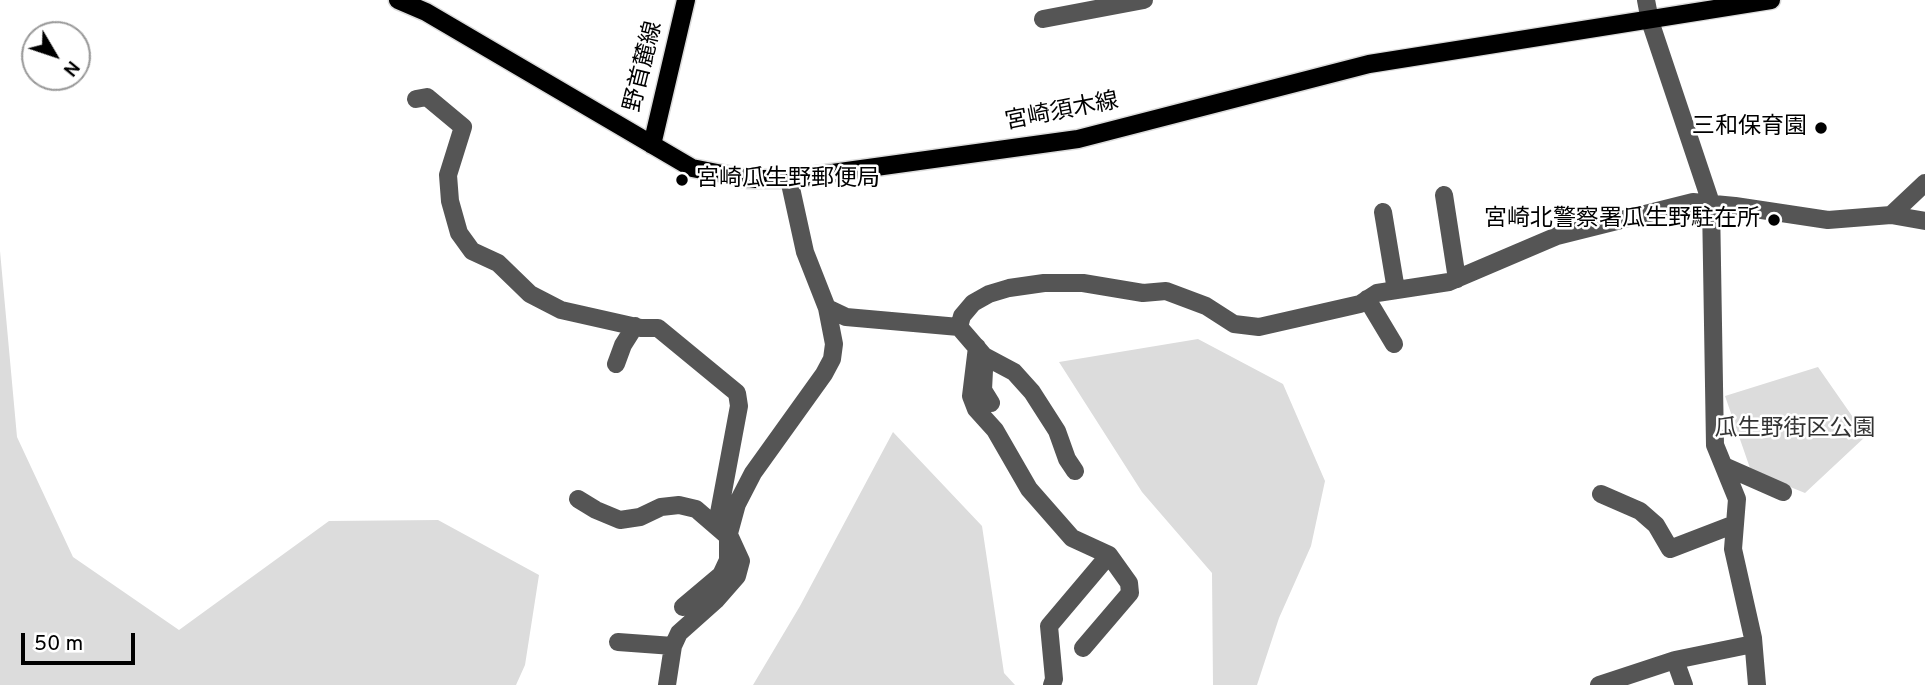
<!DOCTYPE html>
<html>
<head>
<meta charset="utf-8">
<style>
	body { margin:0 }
	#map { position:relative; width:1925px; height:685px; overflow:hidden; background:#fff; font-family:Overpass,sans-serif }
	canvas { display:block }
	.north { position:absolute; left:21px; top:21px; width:70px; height:70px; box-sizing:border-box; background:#fff; border:2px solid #999; border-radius:50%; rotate:129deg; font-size:19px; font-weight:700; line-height:28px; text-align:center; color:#000 }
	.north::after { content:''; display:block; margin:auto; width:24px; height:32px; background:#000; clip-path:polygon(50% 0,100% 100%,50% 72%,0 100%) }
	.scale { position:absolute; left:21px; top:633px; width:114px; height:32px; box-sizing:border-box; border:4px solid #000; border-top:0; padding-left:9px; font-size:21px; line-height:24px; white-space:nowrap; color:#000; -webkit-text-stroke:5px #fff; paint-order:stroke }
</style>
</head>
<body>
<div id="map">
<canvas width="1925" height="685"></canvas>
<div class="north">N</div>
<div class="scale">50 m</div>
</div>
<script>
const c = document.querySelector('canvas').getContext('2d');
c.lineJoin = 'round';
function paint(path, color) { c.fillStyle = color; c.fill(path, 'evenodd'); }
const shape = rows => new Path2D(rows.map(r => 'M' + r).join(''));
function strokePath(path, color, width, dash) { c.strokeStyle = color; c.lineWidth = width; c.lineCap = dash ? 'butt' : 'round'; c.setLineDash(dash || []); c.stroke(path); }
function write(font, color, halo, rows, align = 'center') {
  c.font = font + ' Overpass,"Noto Sans JP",sans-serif'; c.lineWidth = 5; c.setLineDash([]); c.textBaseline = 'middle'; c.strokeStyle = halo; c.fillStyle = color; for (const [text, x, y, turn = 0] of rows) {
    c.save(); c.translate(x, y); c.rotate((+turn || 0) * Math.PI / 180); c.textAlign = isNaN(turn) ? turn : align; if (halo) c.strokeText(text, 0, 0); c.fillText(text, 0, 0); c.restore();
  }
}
const green = shape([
	[0,251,17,437,73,557,179,630,329,521,438,520,539,575,525,665,516,685,0,685],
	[1198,339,1283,384,1325,481,1311,546,1279,618,1257,685,1213,685,1212,573,1142,492,1059,362],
	[1818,367,1866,436,1805,493,1751,471,1725,396],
	[893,432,982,526,1004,673,1015,685,753,685,800,606]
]);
const minor = shape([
	[1646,0,1650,21,1711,203,1715,445,1737,499,1733,549,1753,638,1757,685],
	[1043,19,1144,0],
	[416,99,427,97,463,127,448,175,450,201,459,233,472,251,498,263,530,294,561,310,641,328,658,328,737,393,739,406,719,513,741,561,737,576,716,600,679,633,673,646,667,685],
	[1444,195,1457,279],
	[1383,212,1396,290],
	[1891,215,1925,183],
	[1367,299,1394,344],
	[827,308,846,317,959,327,962,316,973,303,989,294,1009,288,1044,283,1083,283,1143,293,1166,291,1206,306,1234,324,1259,327,1360,304,1377,293,1449,282,1557,236,1693,202,1735,206,1828,220,1891,215,1925,221],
	[959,327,984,356,1014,372,1032,392,1057,431,1067,459,1075,471],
	[977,347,971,396,976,409,995,430,1029,489,1072,538,1109,555,1129,583,1130,593,1083,648],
	[616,364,623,345,635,326],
	[984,370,983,390,991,403],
	[1724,466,1783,492],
	[1601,494,1640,511,1656,525,1670,549,1735,524],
	[578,499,596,510,620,520,640,517,661,507,679,505,696,509,725,534],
	[683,607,721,575,728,560,728,537,737,504,753,473,824,374,832,359,834,344,827,308,805,252,789,179],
	[618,642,673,646],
	[1052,685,1054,679,1049,626,1109,555],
	[1599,685,1675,660],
	[1684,685,1675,660,1753,644]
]);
const major = shape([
	[398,0,426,12,692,168,748,179,789,179,1078,139,1369,64,1771,0],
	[652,145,686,0]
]);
const markers = [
	[1821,128,7,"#000"],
	[682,180,7,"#000"],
	[1774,220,7,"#000"]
];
const streetNames = [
	["野首麓線",645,67,-76],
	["宮崎須木線",1062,113,-11]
];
const poiNames = [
	["三和保育園",1807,128],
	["宮崎瓜生野郵便局",696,180,"left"],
	["宮崎北警察署瓜生野駐在所",1760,220]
];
const parkNames = [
	["瓜生野街区公園",1795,430]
];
paint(green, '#dcdcdc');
strokePath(major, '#dbdbdb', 21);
strokePath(minor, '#555', 18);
strokePath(major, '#000', 18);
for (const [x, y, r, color] of markers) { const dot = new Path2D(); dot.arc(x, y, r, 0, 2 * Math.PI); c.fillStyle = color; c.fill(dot); strokePath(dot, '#fff', 2.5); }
write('23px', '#000', '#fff', streetNames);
write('23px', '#000', '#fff', poiNames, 'right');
write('23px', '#333', '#fff', parkNames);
</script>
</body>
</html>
